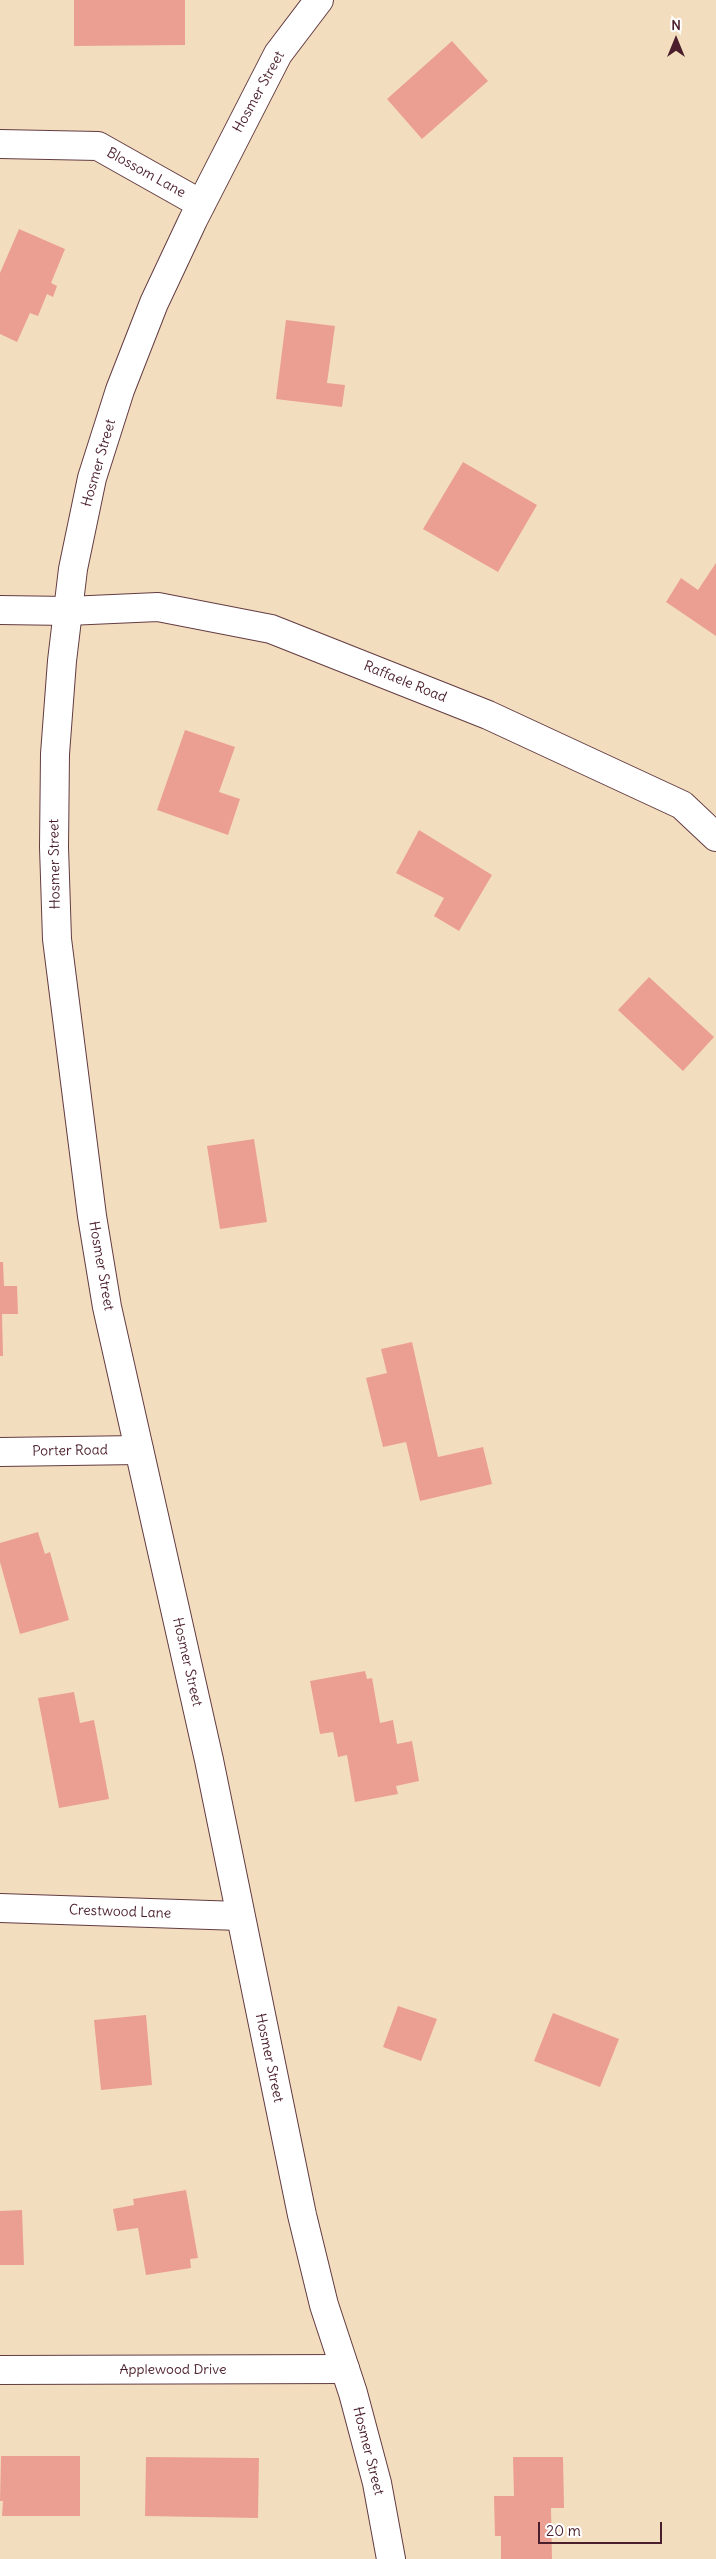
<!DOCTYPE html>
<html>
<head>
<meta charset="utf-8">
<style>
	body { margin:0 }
	#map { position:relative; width:716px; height:2559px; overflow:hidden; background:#f3ddbf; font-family:Delius,sans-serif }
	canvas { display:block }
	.north { position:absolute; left:651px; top:15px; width:50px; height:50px; -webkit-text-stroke:4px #fff; paint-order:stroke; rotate:0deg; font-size:14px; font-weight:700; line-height:20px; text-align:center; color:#4a1f2b }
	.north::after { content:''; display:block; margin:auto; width:18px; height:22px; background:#4a1f2b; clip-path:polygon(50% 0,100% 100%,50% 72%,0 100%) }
	.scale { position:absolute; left:538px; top:2522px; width:124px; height:22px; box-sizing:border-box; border:2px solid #4a1f2b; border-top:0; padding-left:6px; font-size:15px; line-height:18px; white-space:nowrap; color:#4a1f2b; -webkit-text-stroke:4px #fff; paint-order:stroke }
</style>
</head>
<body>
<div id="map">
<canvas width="716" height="2559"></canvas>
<div class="north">N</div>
<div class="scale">20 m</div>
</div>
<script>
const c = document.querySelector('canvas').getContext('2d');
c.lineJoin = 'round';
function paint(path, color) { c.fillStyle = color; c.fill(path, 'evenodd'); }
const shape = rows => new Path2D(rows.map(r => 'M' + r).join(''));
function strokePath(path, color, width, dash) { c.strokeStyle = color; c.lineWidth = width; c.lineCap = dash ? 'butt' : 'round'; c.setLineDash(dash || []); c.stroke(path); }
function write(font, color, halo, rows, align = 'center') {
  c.font = font + ' Delius,sans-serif'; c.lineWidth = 4; c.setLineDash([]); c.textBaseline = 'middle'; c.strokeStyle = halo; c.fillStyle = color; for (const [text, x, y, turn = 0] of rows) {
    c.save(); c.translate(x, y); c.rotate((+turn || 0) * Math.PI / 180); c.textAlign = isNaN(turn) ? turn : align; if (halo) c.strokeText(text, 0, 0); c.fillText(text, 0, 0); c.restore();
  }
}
const building = shape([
	[74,0,185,0,185,45,74,46],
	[452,41,488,81,422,139,387,99],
	[19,229,65,249,51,283,57,286,53,297,47,294,38,316,30,313,17,342,0,334,0,273],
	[286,320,335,326,327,383,345,385,342,407,276,399],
	[463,462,537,505,498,572,423,529],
	[716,563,716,636,666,602,681,578,698,590],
	[185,730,235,747,219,792,240,799,228,835,157,810],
	[419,830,492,875,459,931,434,916,444,898,396,873],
	[649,977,714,1037,683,1071,618,1010],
	[254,1139,267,1222,220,1229,207,1146],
	[0,1262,3,1262,4,1286,17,1286,18,1314,2,1314,3,1356,0,1356],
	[412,1342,438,1457,483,1447,492,1484,420,1501,406,1442,383,1447,366,1378,387,1373,381,1349],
	[38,1532,45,1554,50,1552,69,1620,20,1634,0,1562,0,1543],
	[365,1671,367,1679,372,1678,380,1723,393,1720,397,1744,412,1741,419,1781,396,1786,398,1794,355,1802,347,1755,338,1757,333,1732,320,1734,310,1681],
	[74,1692,80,1723,94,1720,109,1799,59,1808,38,1698],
	[398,2006,437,2019,421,2061,383,2047],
	[553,2013,619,2039,600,2087,534,2061],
	[146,2015,152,2085,101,2090,94,2020],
	[186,2190,198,2258,190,2259,191,2268,146,2275,138,2228,117,2231,113,2209,134,2205,133,2199],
	[22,2210,24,2265,0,2265,0,2211],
	[1,2456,80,2456,80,2516,2,2516,3,2501,0,2501],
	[146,2457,259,2458,258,2518,145,2516],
	[513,2457,563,2457,564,2508,551,2508,552,2559,501,2559,501,2536,495,2536,494,2496,514,2496]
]);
const minor = shape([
	[0,144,98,146,201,204],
	[0,610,68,611,158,607,271,629,488,715,682,805,716,837],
	[0,1452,139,1450],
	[0,1908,240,1916],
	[0,2370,345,2369]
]);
const tertiary = shape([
	[319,0,278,54,193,220,154,303,120,390,92,478,73,569,62,661,55,754,54,847,57,939,92,1216,107,1307,209,1760,302,2215,324,2305,353,2393,377,2483,391,2559]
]);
const streetNames = [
	["Hosmer Street",259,92,-61],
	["Blossom Lane",146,173,29],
	["Hosmer Street",99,463,-74],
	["Raffaele Road",405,682,22],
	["Hosmer Street",55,864,-91],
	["Hosmer Street",101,1266,80],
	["Porter Road",70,1451,-1],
	["Hosmer Street",187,1662,77],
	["Crestwood Lane",120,1912,2],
	["Hosmer Street",269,2058,78],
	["Applewood Drive",173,2370],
	["Hosmer Street",368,2451,76]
];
paint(building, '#eb9f93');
strokePath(minor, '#633c41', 30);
strokePath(tertiary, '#633c41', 30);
strokePath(minor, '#fff', 28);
strokePath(tertiary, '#fff', 28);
write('14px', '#4a1f2b', '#fff', streetNames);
</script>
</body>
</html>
